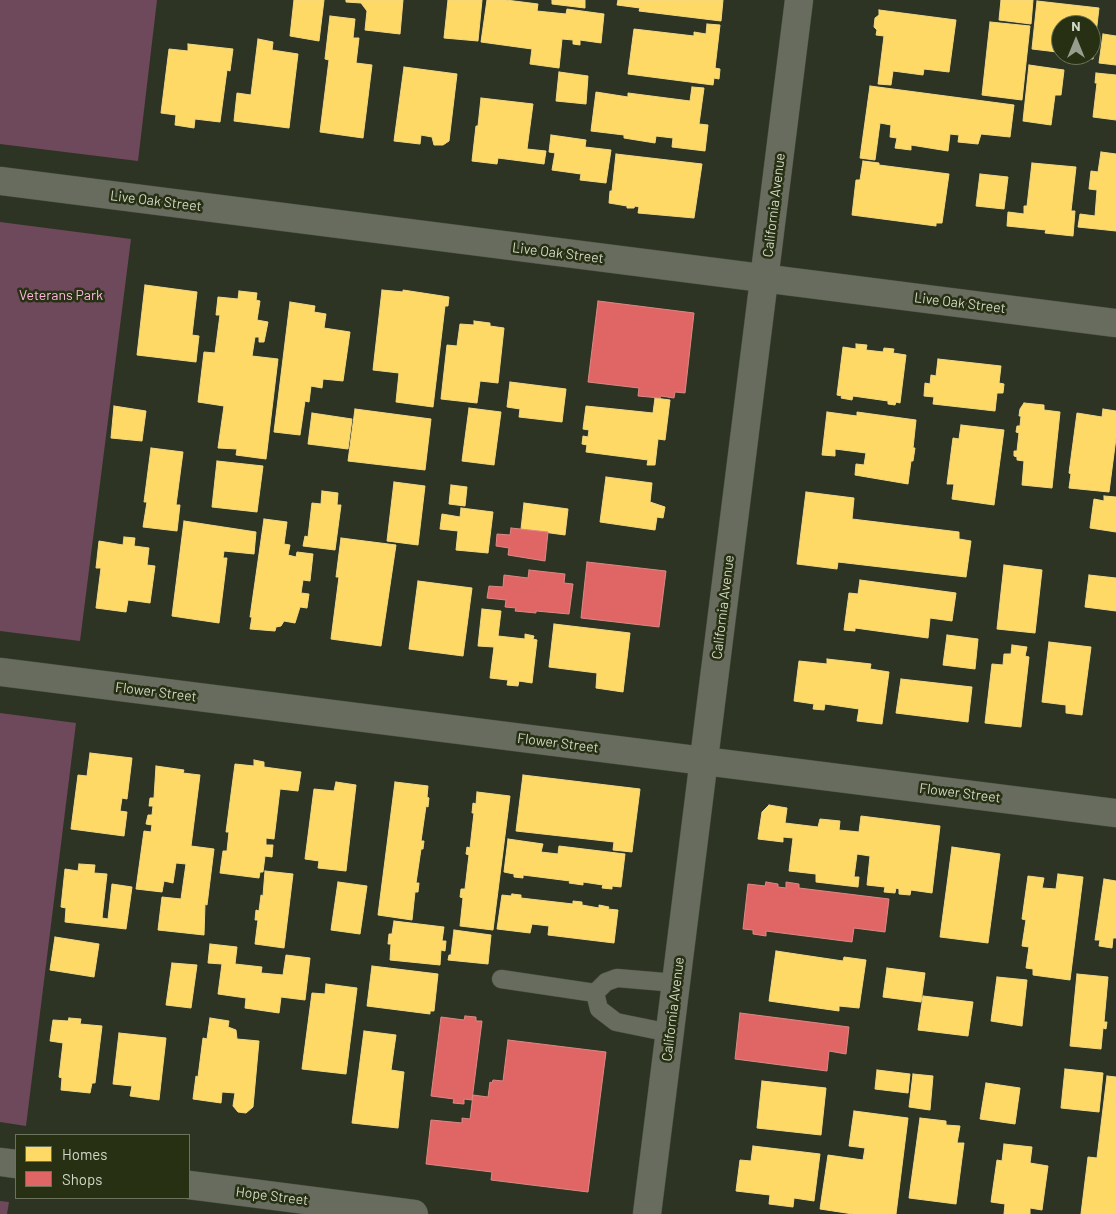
<!DOCTYPE html>
<html>
<head>
<meta charset="utf-8">
<style>
	body { margin:0 }
	#map { position:relative; width:1116px; height:1214px; overflow:hidden; background:#2e3423; font-family:Barlow,sans-serif }
	canvas { display:block }
	.legend { position:absolute; left:15px; top:1134px; width:175px; height:65px; box-sizing:border-box; background:#273013; border:1px solid #6b735b; margin:0; padding:6px 9px; list-style:none; font-size:15px; color:#d1d7c6 }
	.legend li { display:flex; align-items:center; gap:10px; height:25px }
	.legend b { width:25px; border:1px solid #6b735b }
	.north { position:absolute; left:1051px; top:15px; width:50px; height:50px; box-sizing:border-box; background:#273013; border:1px solid #6b735b; border-radius:50%; rotate:0deg; font-size:14px; font-weight:700; line-height:20px; text-align:center; color:#d1d7c6 }
	.north::after { content:''; display:block; margin:auto; width:18px; height:22px; background:#989e8d; clip-path:polygon(50% 0,100% 100%,50% 72%,0 100%) }
</style>
</head>
<body>
<div id="map">
<canvas width="1116" height="1214"></canvas>
<ul class="legend">
<li><b style="height:14px;background:#ffd966"></b>Homes</li>
<li><b style="height:14px;background:#e06666"></b>Shops</li>
</ul>
<div class="north">N</div>
</div>
<script>
const c = document.querySelector('canvas').getContext('2d');
c.lineJoin = 'round';
function paint(path, color) { c.fillStyle = color; c.fill(path, 'evenodd'); }
const shape = rows => new Path2D(rows.map(r => 'M' + r).join(''));
function strokePath(path, color, width, dash) { c.strokeStyle = color; c.lineWidth = width; c.lineCap = dash ? 'butt' : 'round'; c.setLineDash(dash || []); c.stroke(path); }
function write(font, color, halo, rows, align = 'center') {
  c.font = font + ' Barlow,sans-serif'; c.lineWidth = 5; c.setLineDash([]); c.textBaseline = 'middle'; c.strokeStyle = halo; c.fillStyle = color; for (const [text, x, y, turn = 0] of rows) {
    c.save(); c.translate(x, y); c.rotate((+turn || 0) * Math.PI / 180); c.textAlign = isNaN(turn) ? turn : align; if (halo) c.strokeText(text, 0, 0); c.fillText(text, 0, 0); c.restore();
  }
}
const green = shape([
	[0,0,157,0,138,161,0,144],
	[0,222,131,239,80,641,0,631],
	[0,713,76,723,26,1126,0,1122],
	[0,1201,9,1202,7,1214,0,1214]
]);
const homes = shape([
	[294,0,324,0,319,41,290,36,294,0],
	[346,0,403,0,400,34,365,30,367,11,361,3,346,2,346,0],
	[448,0,482,0,478,41,444,38,448,0],
	[487,0,506,0,538,4,537,11,566,14,567,9,604,14,601,43,580,40,580,45,573,44,573,40,562,39,559,68,530,64,532,49,481,42,487,0],
	[552,0,585,0,585,8,552,4,552,0],
	[618,0,723,0,721,21,639,11,640,8,617,5,618,0],
	[1001,0,1033,0,1031,24,999,20,1001,0],
	[1037,1,1099,8,1093,59,1057,55,1057,52,1032,49,1037,1],
	[1061,25,1091,25,1091,55,1061,55,1061,25],
	[879,10,956,20,949,72,924,69,923,75,893,71,891,85,878,84,884,36,876,35,877,30,874,27,875,18,879,15,879,10],
	[330,16,355,19,353,38,359,38,356,63,372,65,363,138,320,132,329,60,325,59,330,16],
	[990,22,1030,26,1022,100,982,95,990,22],
	[707,24,720,25,715,68,720,69,719,79,714,78,713,85,628,74,634,29,694,36,694,32,706,34,707,24],
	[1103,34,1116,36,1116,65,1099,63,1103,34],
	[258,39,273,42,272,50,298,54,289,128,234,121,237,93,251,95,258,39],
	[188,44,233,49,230,71,227,70,220,122,195,119,194,128,175,125,176,115,161,113,169,49,188,51,188,44],
	[1029,65,1064,70,1061,95,1055,95,1051,125,1023,121,1029,65],
	[404,67,457,74,449,141,443,145,434,145,432,137,421,135,420,144,394,141,404,67],
	[559,72,588,76,586,104,556,101,559,72],
	[1096,73,1116,75,1116,120,1093,117,1097,83,1095,83,1096,73],
	[870,86,1014,105,1010,137,981,134,978,144,958,142,959,135,950,134,948,151,911,145,911,150,895,148,897,138,890,137,891,125,880,123,875,160,860,158,870,86],
	[692,87,704,88,699,124,708,125,705,151,672,147,673,138,656,136,655,143,624,138,624,135,591,131,596,92,628,97,628,93,690,101,692,87],
	[481,98,533,104,527,149,546,151,544,164,498,158,497,164,472,161,476,126,478,126,481,98],
	[551,135,586,140,585,147,611,150,606,183,580,180,581,174,552,170,555,153,549,152,551,135],
	[1101,152,1116,154,1116,231,1078,227,1080,214,1095,216,1097,190,1089,189,1091,171,1098,172,1101,152],
	[616,154,702,164,694,218,638,213,639,207,635,206,634,208,627,208,627,206,609,203,610,191,612,191,616,154],
	[863,161,879,163,879,165,949,174,942,223,936,223,936,226,852,215,856,180,860,180,863,161],
	[1032,163,1076,167,1071,211,1075,211,1073,236,1045,233,1046,230,1007,226,1008,212,1024,214,1024,206,1027,206,1032,163],
	[980,174,1008,177,1004,209,976,206,980,174],
	[145,285,197,292,192,335,199,336,196,362,137,355,145,285],
	[382,290,403,292,403,290,449,297,448,306,445,306,433,407,396,402,399,373,373,370,382,290],
	[239,291,257,293,256,300,260,301,257,320,268,322,264,342,259,342,259,337,255,337,252,356,278,359,266,459,236,455,237,449,218,448,224,406,198,402,204,352,215,353,220,315,216,315,218,297,238,299,239,291],
	[290,302,315,306,314,312,326,314,324,328,350,332,343,381,323,379,322,388,311,386,309,402,305,401,300,435,274,432,290,302],
	[474,321,490,323,490,326,504,328,498,383,480,381,477,403,441,399,447,345,457,346,460,324,474,325,474,321],
	[856,344,867,345,866,350,883,352,884,348,894,349,893,353,906,355,900,403,896,402,895,405,888,404,888,401,853,396,852,400,841,398,842,396,837,395,843,347,856,349,856,344],
	[938,359,1001,366,999,383,1004,384,1003,393,997,393,995,411,933,404,934,397,924,396,925,383,930,384,931,375,936,376,938,359],
	[510,382,566,389,562,422,519,417,520,409,507,407,510,382],
	[655,398,670,400,665,440,658,439,655,465,647,465,648,460,586,452,587,445,582,444,583,436,588,437,589,430,583,429,586,406,653,413,655,398],
	[1024,403,1044,405,1044,410,1060,412,1052,488,1022,485,1024,461,1017,460,1017,457,1014,456,1014,451,1017,451,1019,433,1016,432,1017,426,1020,426,1021,416,1019,416,1020,409,1024,403],
	[114,406,146,411,142,441,111,438,114,406],
	[469,408,501,412,494,465,462,461,469,408],
	[355,409,431,419,425,470,348,461,355,409],
	[1103,409,1116,411,1116,438,1109,492,1069,488,1071,474,1069,473,1077,413,1102,417,1103,409],
	[827,412,857,416,857,412,916,420,913,448,915,448,913,461,911,461,908,484,855,475,856,464,864,465,866,453,835,449,835,456,822,455,827,412],
	[312,413,352,419,348,449,308,444,312,413],
	[961,425,1004,430,994,505,952,499,954,484,947,484,953,438,959,439,961,425],
	[151,448,183,452,176,505,180,505,177,531,143,527,147,502,144,502,151,448],
	[217,461,263,466,257,512,212,507,217,461],
	[606,477,652,483,650,502,665,507,663,518,657,517,655,530,600,522,606,477],
	[394,482,425,486,418,545,387,541,394,482],
	[451,485,467,487,465,506,449,504,451,485],
	[322,491,338,493,337,505,341,505,335,550,303,546,305,536,308,537,312,503,321,504,322,491],
	[806,492,854,498,852,519,959,532,959,539,971,541,966,577,838,562,837,569,797,564,806,492],
	[1104,496,1116,497,1116,532,1090,528,1094,499,1104,501,1104,496],
	[524,503,568,509,565,535,521,529,524,503],
	[461,508,493,512,488,553,456,550,458,531,440,529,442,514,460,517,461,508],
	[264,519,287,522,284,544,290,545,288,555,296,557,297,552,313,554,310,581,303,580,301,593,309,594,307,608,300,607,295,623,284,621,281,626,276,627,275,631,250,629,252,617,250,617,264,519],
	[184,521,256,532,254,554,224,551,223,558,227,558,219,623,172,616,184,521],
	[124,537,135,538,134,546,149,548,147,565,155,566,150,603,128,600,126,612,96,608,101,568,96,568,99,541,123,545,124,537],
	[341,538,396,545,381,646,331,639,339,577,336,577,341,538],
	[1004,565,1042,570,1035,633,997,629,1004,565],
	[1089,575,1116,578,1116,611,1085,607,1089,575],
	[860,580,956,593,952,621,930,618,928,638,855,628,855,631,844,630,849,593,858,594,860,580],
	[418,581,472,588,463,656,409,649,418,581],
	[482,609,501,611,498,636,525,639,525,634,534,636,533,639,537,640,532,683,519,681,518,686,507,685,508,680,490,678,494,647,478,646,482,609],
	[554,624,630,633,623,692,596,688,597,673,549,667,554,624],
	[947,635,978,639,975,669,943,665,947,635],
	[1049,642,1091,647,1082,715,1066,713,1066,705,1042,702,1049,642],
	[1012,645,1027,647,1025,656,1029,657,1021,727,985,723,992,664,1003,665,1004,654,1011,654,1012,645],
	[827,659,871,664,870,669,889,672,882,724,857,721,859,709,825,704,824,710,813,709,814,704,794,701,799,661,827,664,827,659],
	[901,679,972,687,968,722,896,713,901,679],
	[90,753,132,758,127,799,122,798,120,811,127,812,124,836,71,829,78,775,87,776,90,753],
	[254,760,264,762,264,767,301,772,298,791,280,789,274,839,266,838,266,845,273,845,272,857,265,856,263,872,260,872,259,878,220,873,223,851,227,851,229,832,226,832,235,764,254,766,254,760],
	[156,766,184,770,183,773,200,775,191,846,214,849,207,905,205,904,204,935,158,930,162,897,181,899,186,864,176,863,173,883,164,881,162,892,136,889,144,831,151,832,152,825,146,824,148,815,152,815,153,806,149,806,150,798,154,798,156,766],
	[523,775,640,789,632,852,613,850,614,842,516,831,523,775],
	[336,782,356,785,346,871,318,868,319,861,305,859,314,789,334,791,336,782],
	[395,782,428,786,427,797,429,798,428,807,426,806,421,841,424,841,423,849,421,849,416,883,419,883,418,892,415,892,412,920,378,915,395,782],
	[477,792,510,796,493,930,460,926,463,898,460,897,461,889,465,889,469,855,466,854,467,847,470,848,474,813,472,813,473,803,476,804,477,792],
	[769,805,787,808,785,823,818,827,820,819,840,821,839,830,859,832,861,816,940,826,932,893,911,890,910,895,899,894,899,889,896,888,895,893,884,892,885,887,867,885,870,856,857,854,854,877,859,877,858,887,816,882,816,874,789,871,793,838,783,837,783,842,758,839,762,812,769,805],
	[508,839,543,844,541,852,558,854,559,846,625,854,621,887,612,886,612,889,602,888,603,885,583,882,583,885,569,883,570,881,523,875,523,878,514,877,514,874,504,872,508,839],
	[952,847,1000,854,988,943,940,937,952,847],
	[79,864,95,865,94,873,107,874,102,918,108,919,112,884,132,887,126,929,65,922,66,908,61,907,65,869,78,871,79,864],
	[265,871,293,874,284,948,255,944,258,920,255,920,256,910,259,911,261,895,263,896,265,871],
	[1058,874,1083,877,1070,980,1033,975,1033,969,1026,968,1029,947,1022,946,1026,920,1022,919,1028,876,1044,878,1042,888,1056,889,1058,874],
	[1104,879,1116,881,1116,938,1113,938,1112,948,1099,946,1100,940,1095,940,1104,879],
	[338,882,367,886,360,934,331,930,338,882],
	[512,894,521,895,521,898,573,904,573,901,582,902,582,905,599,908,599,905,609,907,608,909,618,910,614,943,548,935,549,926,532,924,530,933,497,929,502,895,511,896,512,894],
	[394,921,444,927,442,941,446,941,445,951,441,950,440,965,390,960,391,944,388,944,389,934,392,934,394,921],
	[454,930,491,935,488,964,448,960,449,955,451,955,454,930],
	[55,937,99,944,94,977,50,970,55,937],
	[210,944,237,947,235,964,262,967,261,973,283,975,286,955,310,958,305,1000,281,997,279,1013,245,1008,246,998,218,994,222,964,208,963,210,944],
	[776,951,843,961,844,957,866,960,859,1008,839,1006,839,1011,769,1001,776,951],
	[172,963,197,965,191,1008,166,1005,172,963],
	[372,966,438,974,434,1011,430,1011,430,1014,367,1006,372,966],
	[887,968,925,973,921,1002,883,997,887,968],
	[1077,974,1108,977,1104,1022,1107,1022,1106,1029,1103,1028,1101,1049,1070,1046,1077,974],
	[997,977,1027,980,1022,1026,991,1021,997,977],
	[326,984,357,988,346,1074,302,1069,312,993,325,994,326,984],
	[923,996,973,1002,968,1036,918,1030,923,996],
	[69,1018,81,1019,80,1024,102,1026,95,1083,92,1083,90,1093,61,1090,62,1078,59,1077,63,1043,50,1041,53,1020,68,1021,69,1018],
	[210,1018,229,1021,228,1027,236,1030,237,1039,259,1041,253,1107,246,1113,238,1112,233,1106,235,1093,222,1092,221,1103,193,1099,196,1076,198,1077,203,1038,207,1039,210,1018],
	[364,1031,396,1035,391,1070,404,1072,398,1128,352,1123,364,1031],
	[119,1033,166,1038,159,1100,130,1096,132,1086,113,1084,119,1033],
	[1065,1069,1103,1073,1099,1112,1061,1108,1065,1069],
	[877,1070,910,1074,908,1093,875,1089,877,1070],
	[913,1074,933,1076,930,1110,909,1107,913,1074],
	[1107,1076,1116,1077,1116,1214,1081,1214,1088,1157,1097,1158,1107,1076],
	[762,1081,826,1088,821,1135,757,1128,762,1081],
	[986,1083,1020,1088,1015,1124,980,1119,986,1083],
	[854,1111,908,1118,896,1214,853,1214,820,1209,828,1155,863,1160,865,1148,849,1146,854,1111],
	[920,1118,946,1121,946,1125,960,1126,957,1143,964,1143,956,1204,909,1198,920,1118],
	[1004,1144,1032,1147,1030,1163,1048,1166,1042,1210,1030,1208,1030,1214,1004,1214,1005,1204,991,1202,997,1160,1002,1161,1004,1144],
	[753,1146,820,1154,814,1201,794,1198,793,1207,769,1204,770,1195,736,1191,740,1160,751,1161,753,1146]
]);
const shops = shape([
	[598,301,694,313,685,393,675,392,674,398,661,396,660,398,638,396,639,388,588,382,598,301],
	[511,528,548,532,545,561,508,555,509,548,496,546,497,534,510,535,511,528],
	[587,562,666,571,659,627,581,618,587,562],
	[529,570,565,574,564,583,573,584,569,614,536,611,536,613,515,611,516,608,505,607,506,600,487,598,489,586,503,587,504,575,528,578,529,570],
	[766,882,778,884,778,887,786,888,786,882,799,884,799,888,889,899,885,932,854,928,852,942,766,931,766,936,753,934,753,930,743,929,748,884,765,886,766,882],
	[740,1013,849,1027,846,1054,829,1051,827,1071,735,1059,740,1013],
	[465,1016,476,1017,476,1021,482,1021,472,1100,464,1099,464,1104,453,1103,454,1099,431,1096,441,1017,464,1020,465,1016],
	[508,1040,606,1052,588,1192,491,1180,492,1172,426,1164,431,1120,462,1123,462,1118,470,1119,473,1095,488,1097,490,1082,492,1083,493,1080,503,1081,508,1040]
]);
const service = shape([
	[501,979,595,993],
	[595,993,599,1009,616,1022,670,1033],
	[595,993,606,982,617,978,676,983]
]);
const minor = shape([
	[0,181,1116,323],
	[0,672,1116,813],
	[0,1162,16,1164],
	[189,1185,414,1214]
]);
const tertiary = shape([
	[647,1214,799,0]
]);
const streetNames = [
	["Live Oak Street",156,201,7],
	["California Avenue",774,205,-83],
	["Live Oak Street",558,253,7],
	["Live Oak Street",960,303,7],
	["California Avenue",723,607,-83],
	["Flower Street",156,692,7],
	["Flower Street",558,743,7],
	["Flower Street",960,793,7],
	["California Avenue",673,1009,-83],
	["Hope Street",272,1196,7]
];
const parkNames = [
	["Veterans Park",61,295]
];
paint(green, '#6e495c');
paint(homes, '#ffd966');
strokePath(homes, '#f1d883', 1);
paint(shops, '#e06666');
strokePath(shops, '#dc8883', 1);
strokePath(service, '#4a5041', 19);
strokePath(minor, '#4a5041', 29);
strokePath(tertiary, '#4a5041', 29);
strokePath(service, '#676c5f', 18);
strokePath(minor, '#676c5f', 28);
strokePath(tertiary, '#676c5f', 28);
write('14px', '#d1d7c6', '#273013', streetNames);
write('14px', '#fdbadf', '#273013', parkNames);
</script>
</body>
</html>
